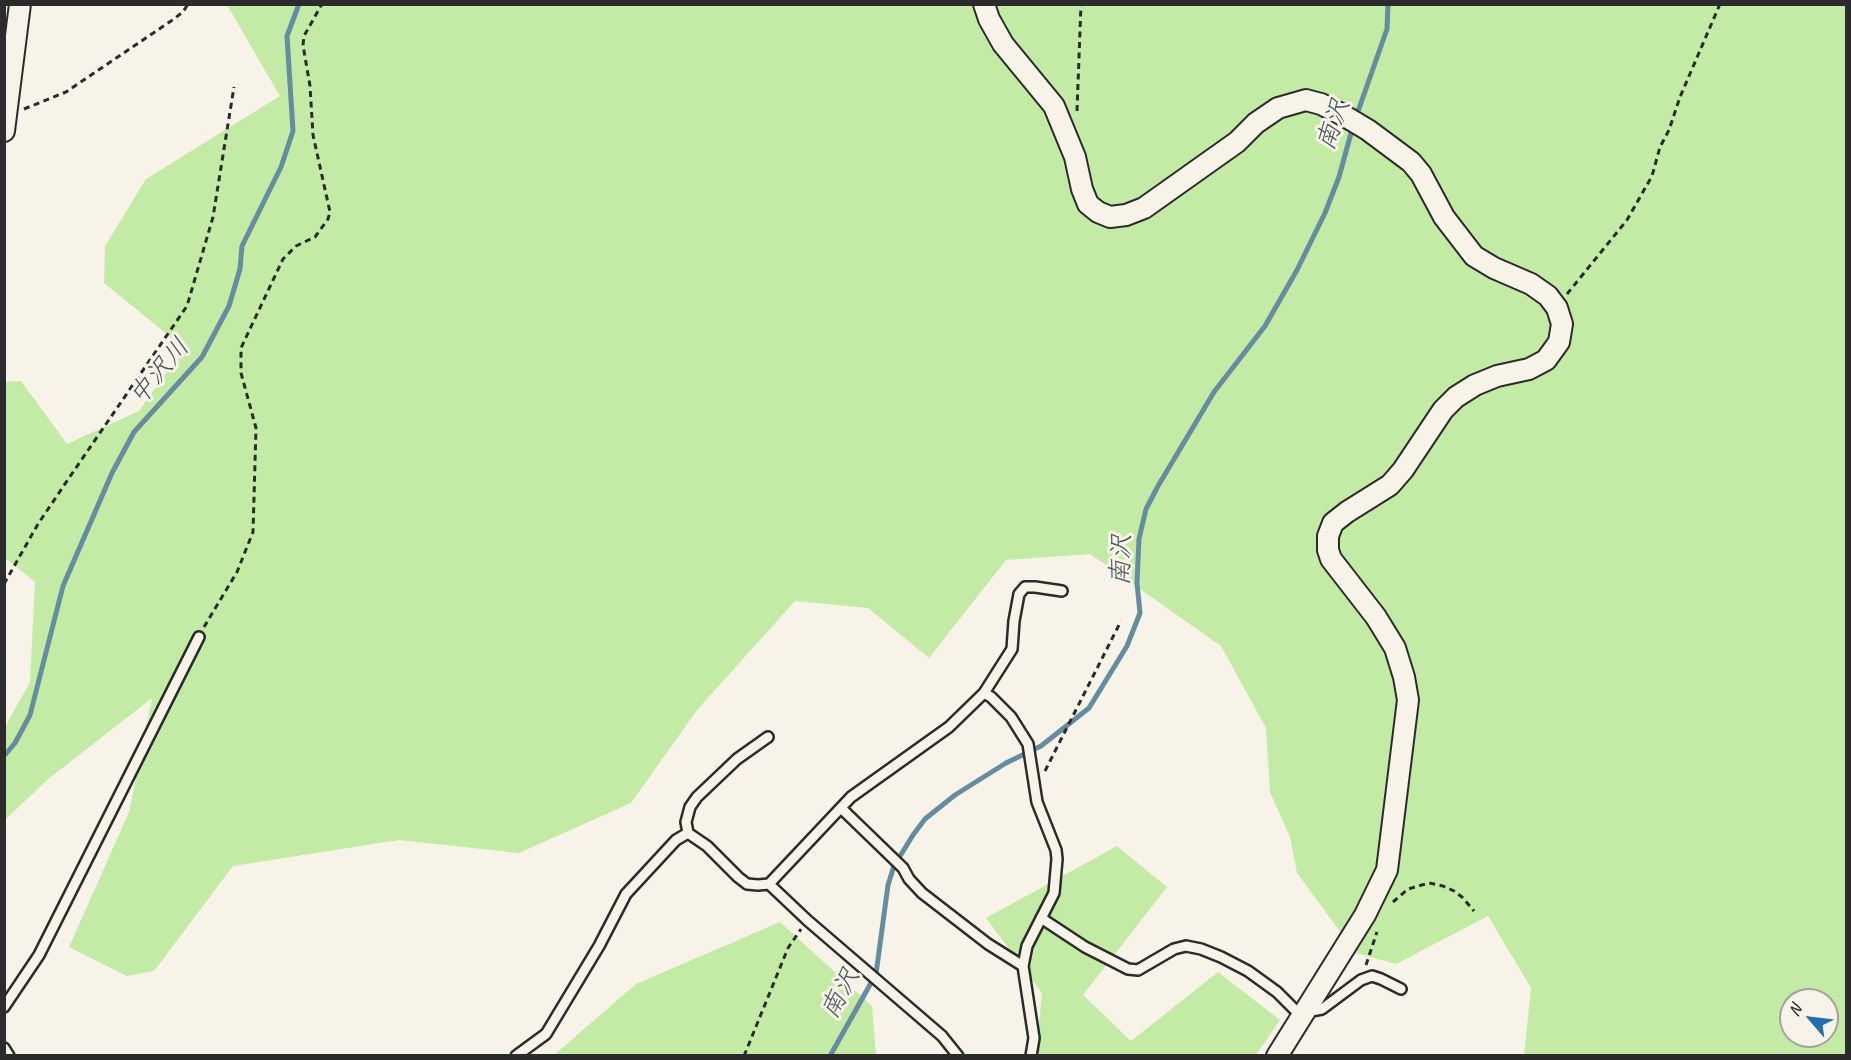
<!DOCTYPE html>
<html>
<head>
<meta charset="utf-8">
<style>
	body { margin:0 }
	#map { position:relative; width:1851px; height:1060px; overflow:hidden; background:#f7f3e8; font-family:Caveat,sans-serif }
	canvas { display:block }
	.frame { position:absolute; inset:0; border:6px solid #2b2b2b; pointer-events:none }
	.north { position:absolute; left:1779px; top:988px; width:60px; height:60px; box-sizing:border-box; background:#f7f3e8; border:2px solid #a5a39c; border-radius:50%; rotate:298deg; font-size:16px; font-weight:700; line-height:24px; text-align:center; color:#2b2b2b }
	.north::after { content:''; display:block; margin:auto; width:21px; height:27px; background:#1f6fb2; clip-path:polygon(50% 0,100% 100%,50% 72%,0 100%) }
</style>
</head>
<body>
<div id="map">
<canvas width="1851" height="1060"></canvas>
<div class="frame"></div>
<div class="north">N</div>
</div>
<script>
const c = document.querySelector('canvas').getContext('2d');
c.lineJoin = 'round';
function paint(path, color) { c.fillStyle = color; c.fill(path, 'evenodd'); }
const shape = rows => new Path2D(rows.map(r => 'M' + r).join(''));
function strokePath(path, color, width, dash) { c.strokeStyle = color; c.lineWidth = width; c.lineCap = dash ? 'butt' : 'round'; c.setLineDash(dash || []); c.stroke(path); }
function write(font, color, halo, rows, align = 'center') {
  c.font = font + ' Caveat,"Klee One",sans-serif'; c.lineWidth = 6; c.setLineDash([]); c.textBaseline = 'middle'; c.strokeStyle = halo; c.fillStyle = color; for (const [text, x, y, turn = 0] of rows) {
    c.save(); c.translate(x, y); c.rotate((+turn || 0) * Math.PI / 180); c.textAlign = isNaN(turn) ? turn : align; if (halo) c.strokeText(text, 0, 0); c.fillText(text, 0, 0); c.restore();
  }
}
const green = shape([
	[227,5,1846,5,1846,1055,1524,1055,1531,988,1488,916,1396,964,1356,953,1297,873,1290,837,1270,792,1266,728,1221,646,1090,554,1006,560,929,658,868,608,795,601,697,710,631,803,519,853,399,840,233,866,154,971,127,976,69,947,129,812,152,698,47,780,5,820,5,727,30,682,35,582,5,558,5,382,21,381,67,444,139,411,184,348,104,283,105,246,146,179,280,96],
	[1791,1000,1827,1000,1827,1036,1791,1036],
	[1117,846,1167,887,1083,995,1131,1041,1218,972,1280,1020,1256,1055,1036,1055,1042,993,986,918],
	[780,922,872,1006,876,1055,554,1055,636,984]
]);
const stream = shape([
	[1356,117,1387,29,1388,4],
	[4,756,15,743,30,715,63,586,112,473,134,432,202,357,229,306,240,269,242,246,281,167,293,131,287,36,299,4],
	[830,1056,876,974,888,885,894,866,913,835,925,819,955,795,1006,763,1041,746,1089,708,1127,646,1140,613,1137,583,1139,539,1146,509,1158,486,1214,392,1265,326,1297,270,1325,213,1339,177,1353,126]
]);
const path = shape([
	[24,109,66,92,171,21,183,12,188,4],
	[1077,111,1081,4],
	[1567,294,1627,220,1652,176,1660,147,1669,130,1680,97,1720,4],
	[4,584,38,524,69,478,187,306,213,217,234,87],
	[204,627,237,572,253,532,256,428,241,373,241,348,283,259,296,246,315,237,328,219,330,212,313,135,310,86,303,45,304,36,322,4],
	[1045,771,1121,621],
	[1393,902,1408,889,1429,883,1443,886,1454,891,1462,897,1474,911],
	[1366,965,1377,932],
	[744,1056,788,948,801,929]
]);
const service = shape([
	[984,693,991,697,1011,717,1028,744,1037,802,1056,850,1057,859,1054,893,1027,946,1023,966,1034,1038,1031,1056],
	[768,737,737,759,697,797,690,807,686,822,688,833,707,846,738,877,747,884,758,885,769,884,851,797,949,727,984,693,1012,649,1014,621,1019,594,1025,587,1035,587,1062,591],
	[841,808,903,868,909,879,922,893,988,944,1023,966],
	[769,884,807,920,942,1036,958,1056],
	[1041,918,1085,947,1128,969,1138,970,1174,949,1186,946,1201,949,1221,957,1248,971,1277,992,1296,1011,1306,1012,1322,1009,1361,980,1372,976,1381,979,1401,989],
	[4,1007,39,955,199,637],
	[4,1048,9,1056],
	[516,1056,546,1034,599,946,626,894,676,840,688,833]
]);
const minor = shape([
	[984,4,989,19,1003,44,1054,106,1075,157,1082,189,1088,204,1098,212,1110,217,1126,215,1144,208,1237,142,1256,123,1278,108,1306,100,1321,104,1343,115,1368,130,1411,162,1421,174,1444,217,1474,256,1494,268,1531,284,1548,296,1557,308,1562,324,1559,342,1546,360,1529,369,1497,376,1475,385,1456,397,1443,410,1403,470,1390,485,1347,512,1333,523,1328,536,1328,550,1331,559,1376,617,1395,648,1404,677,1408,700,1387,870,1365,915,1277,1056],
	[4,131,20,4]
]);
const waterNames = [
	["南沢",1334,125,-71],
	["中沢川",160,372,-50],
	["南沢",1122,560,-88],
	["南沢",841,994,-62]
];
paint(green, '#c4eba5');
strokePath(stream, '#658da0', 5);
strokePath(service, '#2b2b2b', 14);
strokePath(minor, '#2b2b2b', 24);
strokePath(path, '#2b2b2b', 3, [6, 4.5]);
strokePath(service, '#f7f3e8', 9);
strokePath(minor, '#f7f3e8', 20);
write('italic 26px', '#43545c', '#f7f3e8', waterNames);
</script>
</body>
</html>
